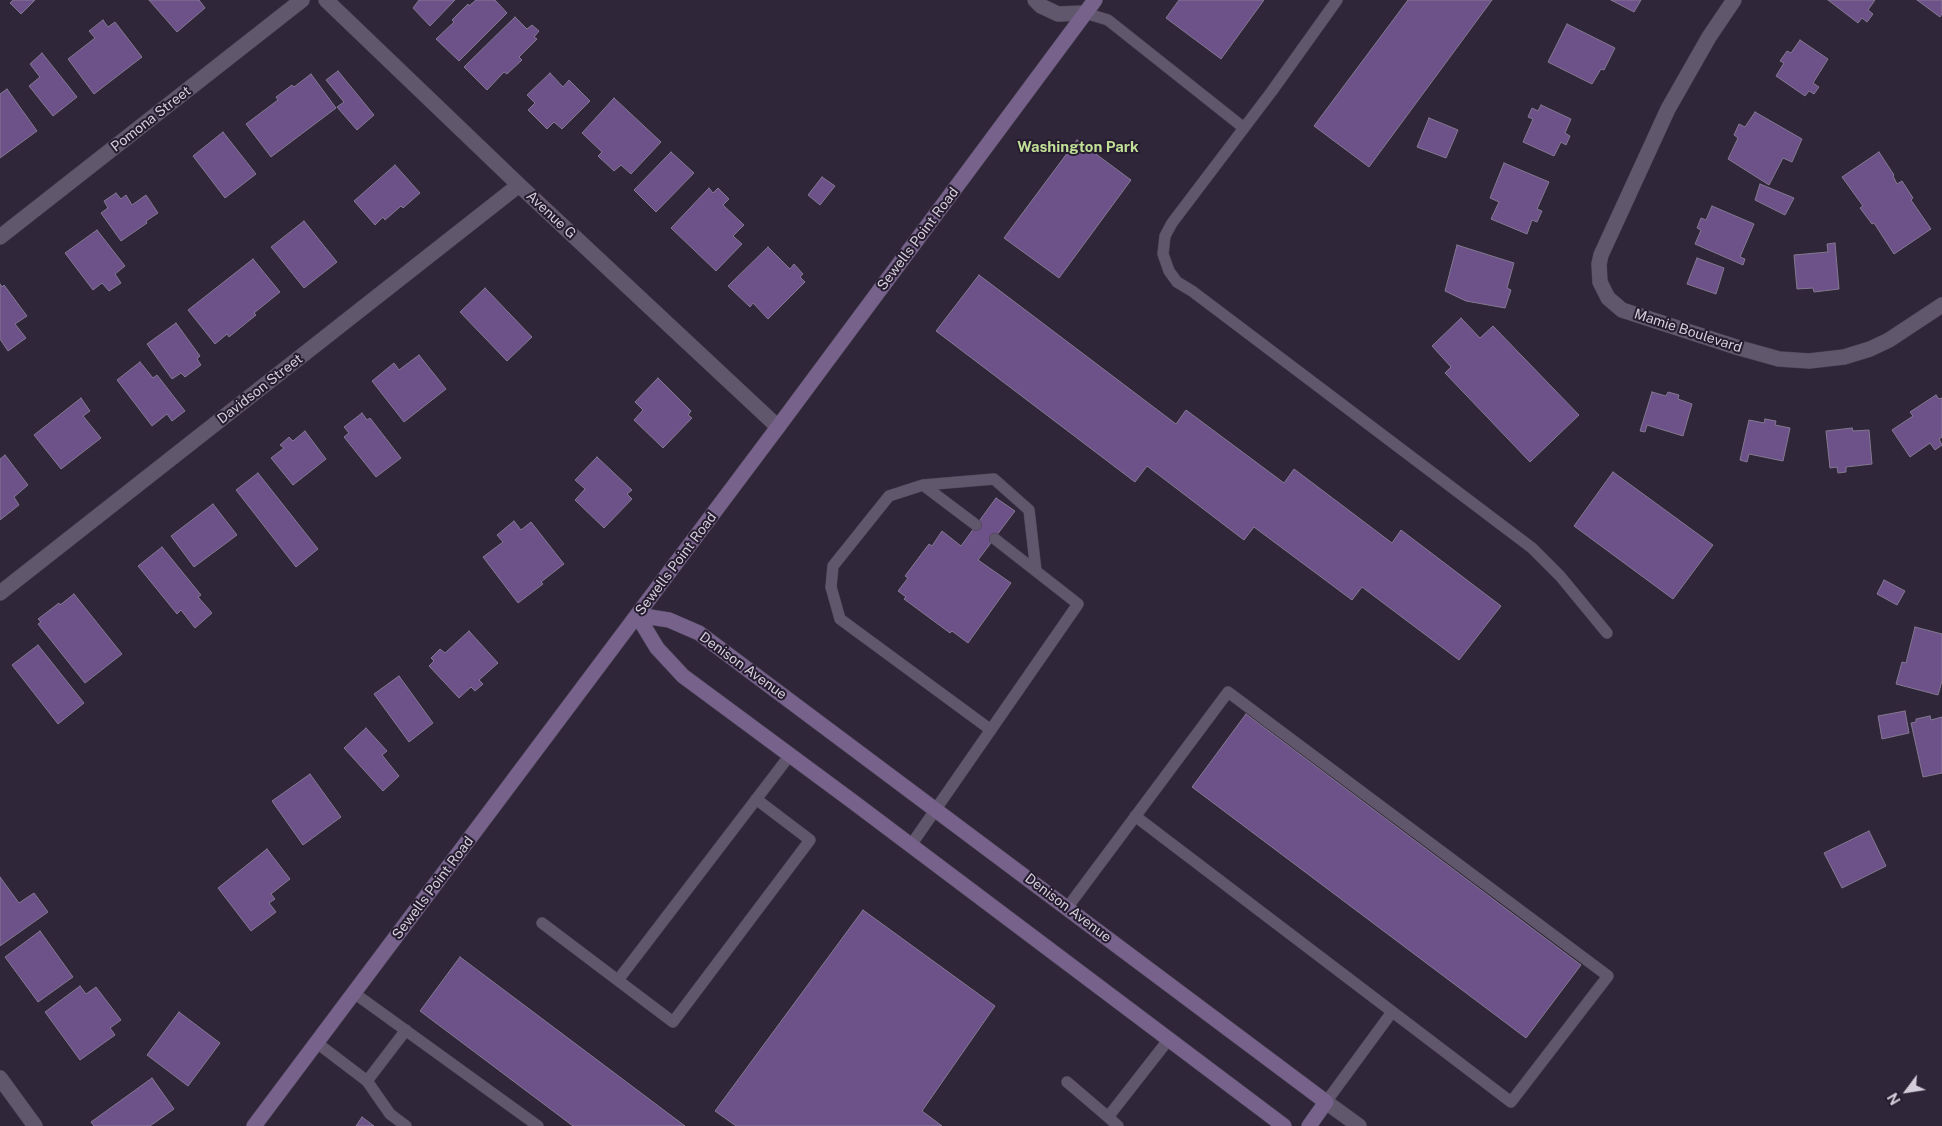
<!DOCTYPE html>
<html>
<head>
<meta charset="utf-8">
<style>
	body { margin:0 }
	#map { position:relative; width:1942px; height:1126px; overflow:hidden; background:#2f2639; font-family:"Public Sans",sans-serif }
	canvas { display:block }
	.north { position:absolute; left:1882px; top:1066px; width:50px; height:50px; -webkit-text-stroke:4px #261c2f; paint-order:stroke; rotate:239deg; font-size:14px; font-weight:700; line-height:20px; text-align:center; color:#d4cedb }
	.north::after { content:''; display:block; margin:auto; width:18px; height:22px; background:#d4cedb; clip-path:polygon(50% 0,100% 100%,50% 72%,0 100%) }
</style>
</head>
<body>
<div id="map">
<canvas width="1942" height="1126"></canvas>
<div class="north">N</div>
</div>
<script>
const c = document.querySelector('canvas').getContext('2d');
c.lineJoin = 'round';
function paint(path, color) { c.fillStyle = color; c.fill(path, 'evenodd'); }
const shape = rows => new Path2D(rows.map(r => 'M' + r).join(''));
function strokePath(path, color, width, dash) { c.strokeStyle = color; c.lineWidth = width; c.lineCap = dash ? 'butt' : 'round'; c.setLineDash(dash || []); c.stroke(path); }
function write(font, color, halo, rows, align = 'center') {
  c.font = font + ' "Public Sans",sans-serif'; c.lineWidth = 4; c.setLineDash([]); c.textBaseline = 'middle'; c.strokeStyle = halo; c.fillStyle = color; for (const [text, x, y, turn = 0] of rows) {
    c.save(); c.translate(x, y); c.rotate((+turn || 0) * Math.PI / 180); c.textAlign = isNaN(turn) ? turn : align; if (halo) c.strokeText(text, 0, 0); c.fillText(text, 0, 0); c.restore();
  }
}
const building = shape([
	[13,0,35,0,21,14,10,3,13,0],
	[149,0,199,0,205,8,177,32,149,0],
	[419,0,455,0,430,26,413,8,419,0],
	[476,0,495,0,507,13,459,61,436,39,454,22,452,20,468,4,469,6,476,0],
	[1179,0,1264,0,1221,59,1166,18,1179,0],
	[1408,0,1492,0,1369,167,1314,126,1408,0],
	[1611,0,1641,0,1634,12,1611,0],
	[1828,0,1875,0,1868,10,1873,14,1867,22,1862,18,1858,23,1828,0],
	[1917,0,1942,0,1942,14,1940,17,1917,0],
	[515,17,527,29,532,25,539,31,534,37,537,39,519,57,522,60,507,74,504,72,487,90,464,67,515,17],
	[103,20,108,27,115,22,142,57,94,94,68,59,95,38,89,31,103,20],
	[1567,24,1615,48,1604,70,1601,69,1592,84,1548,62,1567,24],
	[1800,40,1828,59,1813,83,1819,87,1814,94,1809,91,1805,96,1776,76,1784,63,1780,61,1787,51,1791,53,1800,40],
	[42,53,77,97,53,116,29,86,40,77,30,64,42,53],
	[338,71,374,115,357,130,337,107,344,102,326,80,338,71],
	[550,73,563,87,569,80,590,101,562,129,554,122,547,129,528,110,535,103,527,95,550,73],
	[311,74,336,108,271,157,246,124,278,100,276,97,292,85,294,87,311,74],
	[7,89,37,131,0,158,0,94,7,89],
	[614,98,661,142,631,174,621,165,614,171,598,156,602,152,582,133,614,98],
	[1541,105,1571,119,1565,133,1570,136,1566,145,1561,142,1554,156,1523,142,1533,119,1528,117,1532,108,1538,111,1541,105],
	[1755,112,1802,139,1792,162,1783,158,1769,185,1728,159,1738,138,1734,135,1739,124,1745,127,1755,112],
	[1429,118,1458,130,1446,158,1417,147,1429,118],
	[223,132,256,174,225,198,193,156,223,132],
	[1077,140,1131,180,1059,278,1004,238,1077,140],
	[671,152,694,173,656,212,634,190,671,152],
	[1879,152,1894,175,1893,176,1897,184,1902,181,1913,198,1911,200,1931,229,1894,254,1874,223,1872,224,1860,208,1863,206,1842,177,1879,152],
	[1504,163,1549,182,1537,209,1542,211,1537,222,1532,220,1527,234,1491,219,1499,202,1490,198,1504,163],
	[395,165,420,193,403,208,401,206,385,220,383,217,375,225,354,201,395,165],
	[822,177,835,186,820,205,808,195,822,177],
	[1760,184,1794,198,1785,215,1755,200,1760,184],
	[709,188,713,193,718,188,729,199,723,205,744,225,733,236,742,244,716,271,671,228,709,188],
	[116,193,121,199,126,195,132,205,146,195,158,213,146,221,147,223,121,241,101,213,108,208,104,201,116,193],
	[1712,206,1754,224,1740,257,1745,259,1743,265,1695,244,1701,230,1697,228,1701,218,1706,220,1712,206],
	[304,221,337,262,304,288,271,247,304,221],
	[97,230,125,266,115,274,121,283,109,291,102,283,93,290,65,253,97,230],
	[1835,243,1839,289,1814,292,1813,288,1797,289,1794,255,1828,252,1827,244,1835,243],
	[1457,245,1514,263,1507,288,1511,290,1505,308,1466,301,1445,291,1457,245],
	[768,247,790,269,794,264,803,274,800,277,805,282,768,319,753,303,750,307,728,286,768,247],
	[1697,258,1724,268,1716,294,1687,284,1697,258],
	[253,259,280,292,254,313,256,315,229,337,227,334,215,344,188,310,253,259],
	[979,275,1176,424,1186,410,1284,483,1294,469,1392,543,1401,530,1501,606,1459,660,1362,587,1352,600,1254,527,1244,540,1147,466,1135,482,936,331,979,275],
	[0,284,2,287,4,285,27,316,15,324,26,338,8,351,0,339,0,284],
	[485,288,532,337,507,361,460,312,485,288],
	[1461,318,1480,338,1493,326,1579,415,1530,462,1445,373,1451,367,1432,346,1461,318],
	[176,323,200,356,197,359,201,365,185,377,181,373,172,379,147,344,176,323],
	[419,355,446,389,404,422,372,381,394,363,399,370,419,355],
	[140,362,153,378,157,375,185,411,172,421,167,414,152,426,117,380,140,362],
	[658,378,691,411,688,415,692,418,663,448,634,420,643,410,635,402,658,378],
	[1652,392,1666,396,1668,392,1679,395,1678,399,1692,404,1683,436,1647,425,1645,432,1640,431,1652,392],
	[1936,395,1939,399,1942,398,1942,437,1939,439,1942,445,1935,450,1930,443,1910,457,1892,430,1913,416,1910,412,1936,395],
	[81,398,90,411,83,416,101,438,61,469,34,435,81,398],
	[362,413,367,420,370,418,401,458,376,477,344,437,349,433,344,427,362,413],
	[1765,419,1776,421,1775,425,1790,428,1783,461,1749,454,1747,462,1740,460,1749,420,1764,423,1765,419],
	[1852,428,1853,431,1869,430,1872,464,1846,467,1846,472,1838,473,1837,467,1830,468,1826,431,1852,428],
	[305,431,326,459,293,485,271,458,284,448,280,445,289,437,293,441,305,431],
	[5,455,28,485,14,497,19,505,0,520,0,459,5,455],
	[597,457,632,490,627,494,632,499,604,528,575,500,585,489,575,480,597,457],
	[1613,472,1713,545,1673,599,1574,526,1613,472],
	[258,473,318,549,296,567,236,490,258,473],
	[996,498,1015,511,978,560,1011,583,968,643,952,631,950,633,904,599,906,597,898,591,908,578,905,576,929,544,932,546,942,531,961,546,996,498],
	[213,504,237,535,194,567,171,536,213,504],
	[514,521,521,530,531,522,564,564,541,582,543,584,518,603,483,557,503,542,497,535,514,521],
	[162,547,201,595,198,597,212,613,195,628,181,610,177,614,138,566,162,547],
	[1884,580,1905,591,1897,605,1877,594,1884,580],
	[74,594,122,654,85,683,38,624,41,622,38,619,59,603,60,605,74,594],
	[1915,627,1942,634,1942,681,1938,695,1896,684,1902,662,1906,663,1915,627],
	[469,631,498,663,479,680,483,684,475,691,471,687,459,698,429,666,434,661,431,658,440,649,445,653,469,631],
	[38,645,84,703,58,724,12,665,38,645],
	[399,676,433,723,409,742,374,694,399,676],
	[1905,711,1909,733,1882,739,1878,716,1905,711],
	[1246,714,1581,965,1526,1038,1192,787,1246,714],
	[1930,716,1931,720,1942,717,1942,773,1923,777,1911,723,1916,722,1916,719,1930,716],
	[366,728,387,751,382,755,399,776,383,791,344,748,366,728],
	[310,774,341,817,303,845,272,801,310,774],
	[1869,831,1886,866,1842,888,1824,853,1869,831],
	[267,849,290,879,271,894,275,899,269,903,276,912,251,931,218,888,267,849],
	[0,877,19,903,34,893,48,912,0,946,0,877],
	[863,910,995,1006,922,1111,942,1126,736,1126,715,1111,863,910],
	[40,931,73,977,38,1002,5,957,40,931],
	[460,957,685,1126,573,1126,420,1011,460,957],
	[80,986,86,994,96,987,121,1020,110,1028,115,1035,80,1060,45,1012,80,986],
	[179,1012,220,1043,188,1086,147,1055,179,1012],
	[152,1078,174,1109,150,1126,94,1126,91,1122,152,1078],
	[362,1117,374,1126,356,1126,362,1117]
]);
const lane = shape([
	[1337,0,1272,91,1172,223,1165,236,1163,254,1169,271,1177,282,1192,291,1532,548,1560,576,1607,633],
	[1085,13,1108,20,1244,128],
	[923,485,994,479,1029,510,1036,571],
	[976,525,923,485,889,496,833,566,831,587,840,619,991,730],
	[911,845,1078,604,995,539],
	[1067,908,1228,692,1608,976,1511,1102,1135,816],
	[542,923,673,1022,810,840,756,799],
	[618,980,790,755],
	[354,993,538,1126],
	[317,1043,367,1081,390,1114,406,1126],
	[367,1081,406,1030],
	[1067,1082,1108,1117],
	[1326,1102,1392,1012],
	[1118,1126,1108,1117,1169,1039]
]);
const street = shape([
	[326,0,519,185,778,427],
	[1035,0,1041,6,1058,14,1085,13],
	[1734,0,1709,37,1668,109,1601,255,1599,264,1600,282,1608,298,1622,310,1736,347,1779,359,1809,361,1844,357,1870,349,1889,340,1942,305],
	[0,237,302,0],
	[0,593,519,185],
	[0,1078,35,1126],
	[1326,1102,1359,1126]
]);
const secondary = shape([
	[637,615,669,620,699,633,1326,1102,1309,1126],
	[637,615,657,648,683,676,852,801,1284,1126],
	[254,1126,778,427,1095,0]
]);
const streetNames = [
	["Pomona Street",151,119,-38],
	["Avenue G",551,215,43],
	["Sewells Point Road",918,239,-53],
	["Mamie Boulevard",1688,331,18],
	["Davidson Street",260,389,-38],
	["Sewells Point Road",676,564,-53],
	["Denison Avenue",743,666,36],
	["Sewells Point Road",433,888,-53],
	["Denison Avenue",1068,908,37]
];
const neighbourhoodNames = [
	["Washington Park",1078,147]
];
paint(building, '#6d5189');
strokePath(building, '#847991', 1);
strokePath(lane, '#494151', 12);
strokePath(street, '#494151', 16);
strokePath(secondary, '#494151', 16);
strokePath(lane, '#61576c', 11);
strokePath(street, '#61576c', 15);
strokePath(secondary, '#76628b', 15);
write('14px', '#d4cedb', '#261c2f', streetNames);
write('bold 15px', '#c1df97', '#261c2f', neighbourhoodNames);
</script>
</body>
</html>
